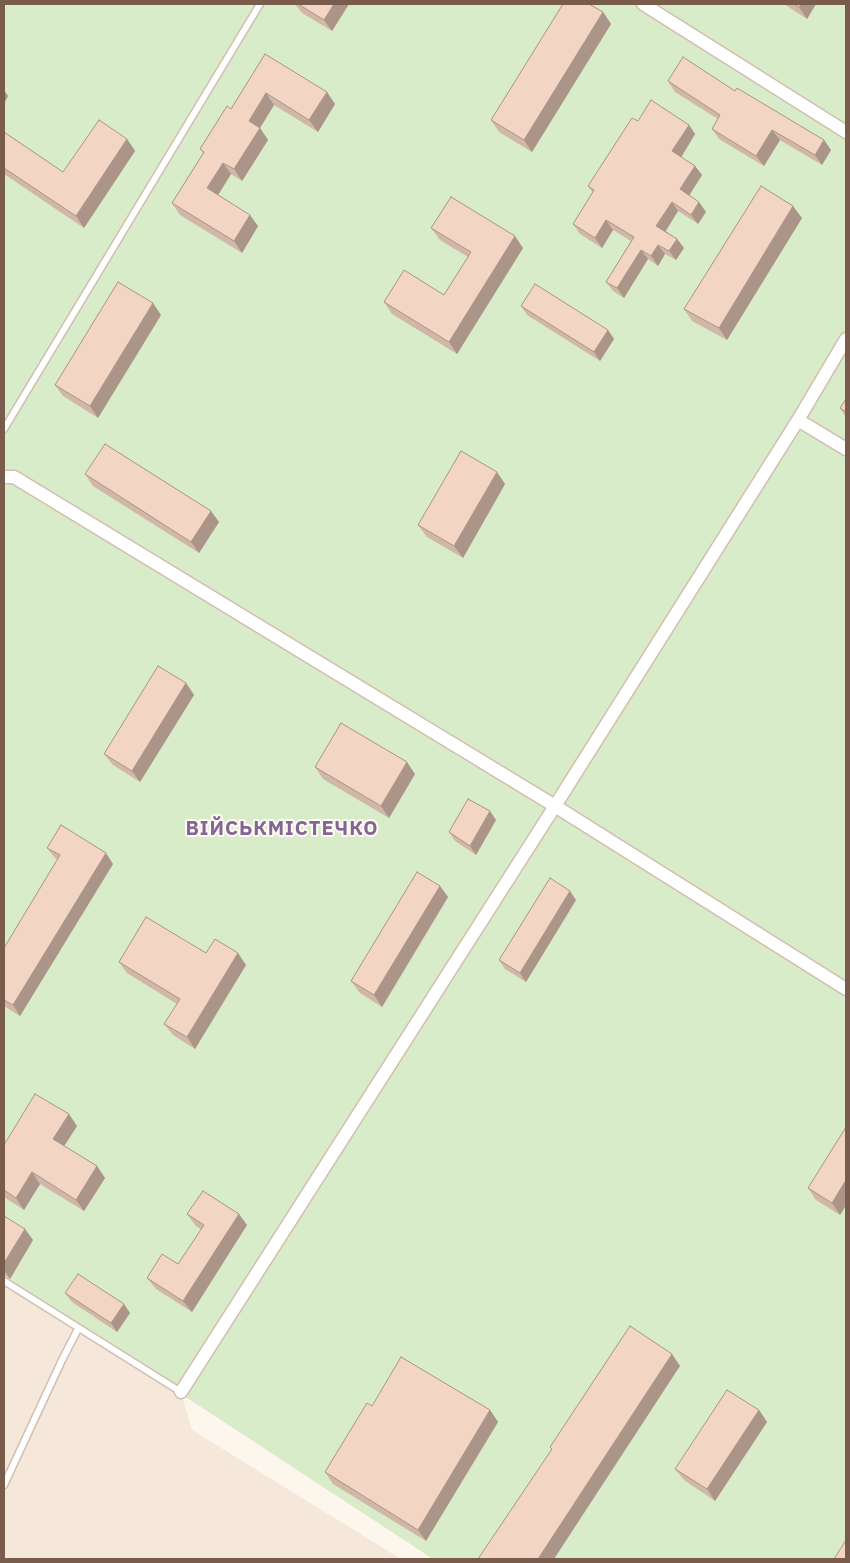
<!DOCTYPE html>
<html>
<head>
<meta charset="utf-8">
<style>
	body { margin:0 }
	#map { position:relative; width:850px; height:1563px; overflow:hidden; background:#fdf6ec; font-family:"IBM Plex Sans",sans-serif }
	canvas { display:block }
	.frame { position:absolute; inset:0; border:5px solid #7a5c4d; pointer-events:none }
</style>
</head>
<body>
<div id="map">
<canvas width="850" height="1563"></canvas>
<div class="frame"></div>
</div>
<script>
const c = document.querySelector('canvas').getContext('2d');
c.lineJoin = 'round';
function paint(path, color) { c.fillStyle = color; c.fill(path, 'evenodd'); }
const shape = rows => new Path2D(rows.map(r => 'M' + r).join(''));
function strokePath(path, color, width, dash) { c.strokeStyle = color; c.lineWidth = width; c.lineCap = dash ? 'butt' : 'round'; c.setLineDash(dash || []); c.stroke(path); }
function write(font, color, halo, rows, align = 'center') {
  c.font = font + ' "IBM Plex Sans",sans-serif'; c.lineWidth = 4; c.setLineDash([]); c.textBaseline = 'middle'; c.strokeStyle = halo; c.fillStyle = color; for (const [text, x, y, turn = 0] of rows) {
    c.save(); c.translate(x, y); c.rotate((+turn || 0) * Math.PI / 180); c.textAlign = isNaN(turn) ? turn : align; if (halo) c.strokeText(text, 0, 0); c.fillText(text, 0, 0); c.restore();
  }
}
const residential = shape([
	[4,1284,181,1392,192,1430,401,1559,4,1559]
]);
const green = shape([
	[4,4,846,4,846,1559,433,1559,4,1278]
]);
const lane = shape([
	[4,429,260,4],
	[4,1281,181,1392],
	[4,1485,62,1360,78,1329]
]);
const street = shape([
	[643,4,846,132],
	[798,420,846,449],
	[4,477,14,477,555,806,846,989],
	[181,1392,555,806,798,420,846,339]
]);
const wall = shape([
	[295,4,349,4,332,31,302,13],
	[784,4,816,4,807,19],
	[603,12,611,24,532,152,499,132,491,120],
	[265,54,335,104,318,132,274,105,260,128,268,140,242,181,231,174,218,195,258,226,242,253,180,215,172,203,203,153,200,149,231,109],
	[668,81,735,91,824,140,831,150,822,165,780,140,764,166,719,139,712,129,718,119,675,92],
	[638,121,689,125,695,134,681,157,695,166,702,175,689,195,706,212,698,224,678,211,666,231,677,239,684,248,676,260,665,254,658,266,648,259,624,298,613,291,606,282,631,241,613,230,602,248,580,234,573,224,593,193,588,186],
	[4,132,63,172,127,139,135,151,84,228,4,174],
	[802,218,727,340,692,321,684,309],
	[431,228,523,248,457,354,392,314,384,302,444,295,468,257,440,240],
	[521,306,608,330,614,339,600,361,527,315],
	[161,315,98,418,63,396,55,385],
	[846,399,846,417,840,408],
	[85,474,219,522,199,553,93,486],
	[505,484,463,558,427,537,418,525],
	[186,683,194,695,140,782,113,765,104,754],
	[315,767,415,774,389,818,323,779],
	[496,820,476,855,455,841,449,832],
	[47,848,113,864,20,1016,4,1006,4,948,58,860,55,858],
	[440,886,448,897,382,1007,360,993,351,981],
	[576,900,526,982,505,969,499,960],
	[206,953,246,965,195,1049,173,1035,164,1024,177,1004,127,973,119,962],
	[77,1126,64,1146,97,1166,105,1178,84,1211,40,1184,24,1210,4,1197,4,1145],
	[846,1127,846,1205,840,1215,816,1200,808,1188],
	[187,1214,247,1225,192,1312,156,1289,147,1278,178,1264,201,1229,196,1226],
	[4,1216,33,1240,10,1279,4,1275],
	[65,1293,130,1313,117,1332,72,1302],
	[372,1406,490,1410,498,1422,426,1541,333,1484,325,1472],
	[759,1410,767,1422,715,1501,684,1480,675,1469]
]);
const shadedWall = shape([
	[334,4,349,4,332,31,324,20],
	[801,4,816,4,807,19,799,7],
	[603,12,611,24,532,152,524,140],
	[4,90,8,96,4,104],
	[327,92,335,104,318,132,309,120],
	[266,93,274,105,260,128,268,140,242,181,234,169,249,121],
	[689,125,695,134,679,161,672,151],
	[772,130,780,140,764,166,756,156],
	[127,139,135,151,84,228,76,216],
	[824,140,831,150,822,165,815,155],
	[223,163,231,174,215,200,207,188],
	[695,166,702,175,687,199,680,189],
	[672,202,678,211,663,235,656,226],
	[699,202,706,212,698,224,691,215],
	[793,206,802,218,727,340,719,328],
	[250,215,258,226,242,253,234,241],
	[606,220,613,230,602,248,595,238],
	[515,236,523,248,457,354,449,342],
	[677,239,684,248,676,260,669,251],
	[658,245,665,254,658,266,651,256],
	[641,250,648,259,624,298,617,288],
	[153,303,161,315,98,418,90,406],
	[608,330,614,339,600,361,594,352],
	[497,472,505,484,463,558,454,546],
	[211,511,219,522,199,553,191,542],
	[186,683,194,695,140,782,132,771],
	[407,762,415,774,389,818,381,806],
	[490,811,496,820,476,855,470,846],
	[106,853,113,864,20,1016,13,1005],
	[440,886,448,897,382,1007,374,995],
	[570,891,576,900,526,982,520,973],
	[238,953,246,965,195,1049,187,1037],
	[69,1114,77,1126,61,1151,53,1139],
	[97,1166,105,1178,84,1211,76,1200],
	[32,1172,40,1184,24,1210,16,1198],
	[846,1180,846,1205,840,1215,832,1203],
	[239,1214,247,1225,192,1312,183,1301],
	[25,1229,33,1240,10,1279,4,1270,4,1263],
	[124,1304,130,1313,117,1332,111,1323],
	[672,1354,680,1366,554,1559,538,1559],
	[490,1410,498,1422,426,1541,418,1530],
	[759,1410,767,1422,715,1501,707,1489]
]);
const building = shape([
	[298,4,334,4,324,20,298,4],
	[563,4,589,4,603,12,524,140,491,120,563,4],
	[794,4,801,4,799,7,794,4],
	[265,54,327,92,309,120,266,93,249,121,260,128,234,169,223,163,207,188,250,215,234,241,172,203,204,152,200,149,227,106,231,109,265,54],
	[683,57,735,91,737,88,824,140,815,155,772,130,756,156,712,129,720,115,668,81,683,57],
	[651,100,689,125,672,151,695,166,680,189,699,202,691,215,672,202,656,226,677,239,669,251,658,245,651,256,641,250,617,288,606,282,634,237,606,220,595,238,573,224,594,190,588,186,632,118,638,121,651,100],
	[99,120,127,139,76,216,4,168,4,132,63,172,99,120],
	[761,186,793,206,719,328,684,309,761,186],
	[451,197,515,236,449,342,384,302,404,270,444,295,471,252,431,228,451,197],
	[118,282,153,303,90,406,55,385,118,282],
	[535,284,608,330,594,352,521,306,535,284],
	[846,399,846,412,840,408,846,399],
	[105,444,211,511,191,542,85,474,105,444],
	[461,451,497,472,454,546,418,525,461,451],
	[158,666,186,683,132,771,104,754,158,666],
	[341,723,407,762,381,806,315,767,341,723],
	[468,799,490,811,470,846,449,832,468,799],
	[61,825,106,853,13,1005,4,1000,4,948,60,855,47,848,61,825],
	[417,872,440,886,374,995,351,981,417,872],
	[550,878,570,891,520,973,499,960,550,878],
	[146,917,206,953,215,939,238,953,187,1037,164,1024,180,999,119,962,146,917],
	[35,1094,69,1114,53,1139,97,1166,76,1200,32,1172,16,1198,4,1190,4,1145,35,1094],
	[846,1127,846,1180,832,1203,808,1188,846,1127],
	[203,1191,239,1214,183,1301,147,1278,162,1254,178,1264,204,1225,187,1214,203,1191],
	[4,1216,25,1229,4,1263,4,1216],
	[78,1274,124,1304,111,1323,65,1293,78,1274],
	[630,1326,672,1354,538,1559,478,1559,552,1449,550,1447,630,1326],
	[401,1357,490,1410,418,1530,325,1472,367,1403,372,1406,401,1357],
	[727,1390,759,1410,707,1489,675,1469,727,1390],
	[846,1540,846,1559,834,1559,846,1540]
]);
const districtNames = [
	["ВІЙСЬКМІСТЕЧКО",282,829]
];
paint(residential, '#f5e8da');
paint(green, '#d8ecc9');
strokePath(lane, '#d1beb0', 9);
strokePath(street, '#d1beb0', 15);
strokePath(lane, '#fff', 6);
strokePath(street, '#fff', 12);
paint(wall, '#d1b7a8');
paint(shadedWall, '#aa9588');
paint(building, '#f3d5c3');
strokePath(building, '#aa9588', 1);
c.letterSpacing = '1px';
write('bold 20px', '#846695', '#fffaf3', districtNames);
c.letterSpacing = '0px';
</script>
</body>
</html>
